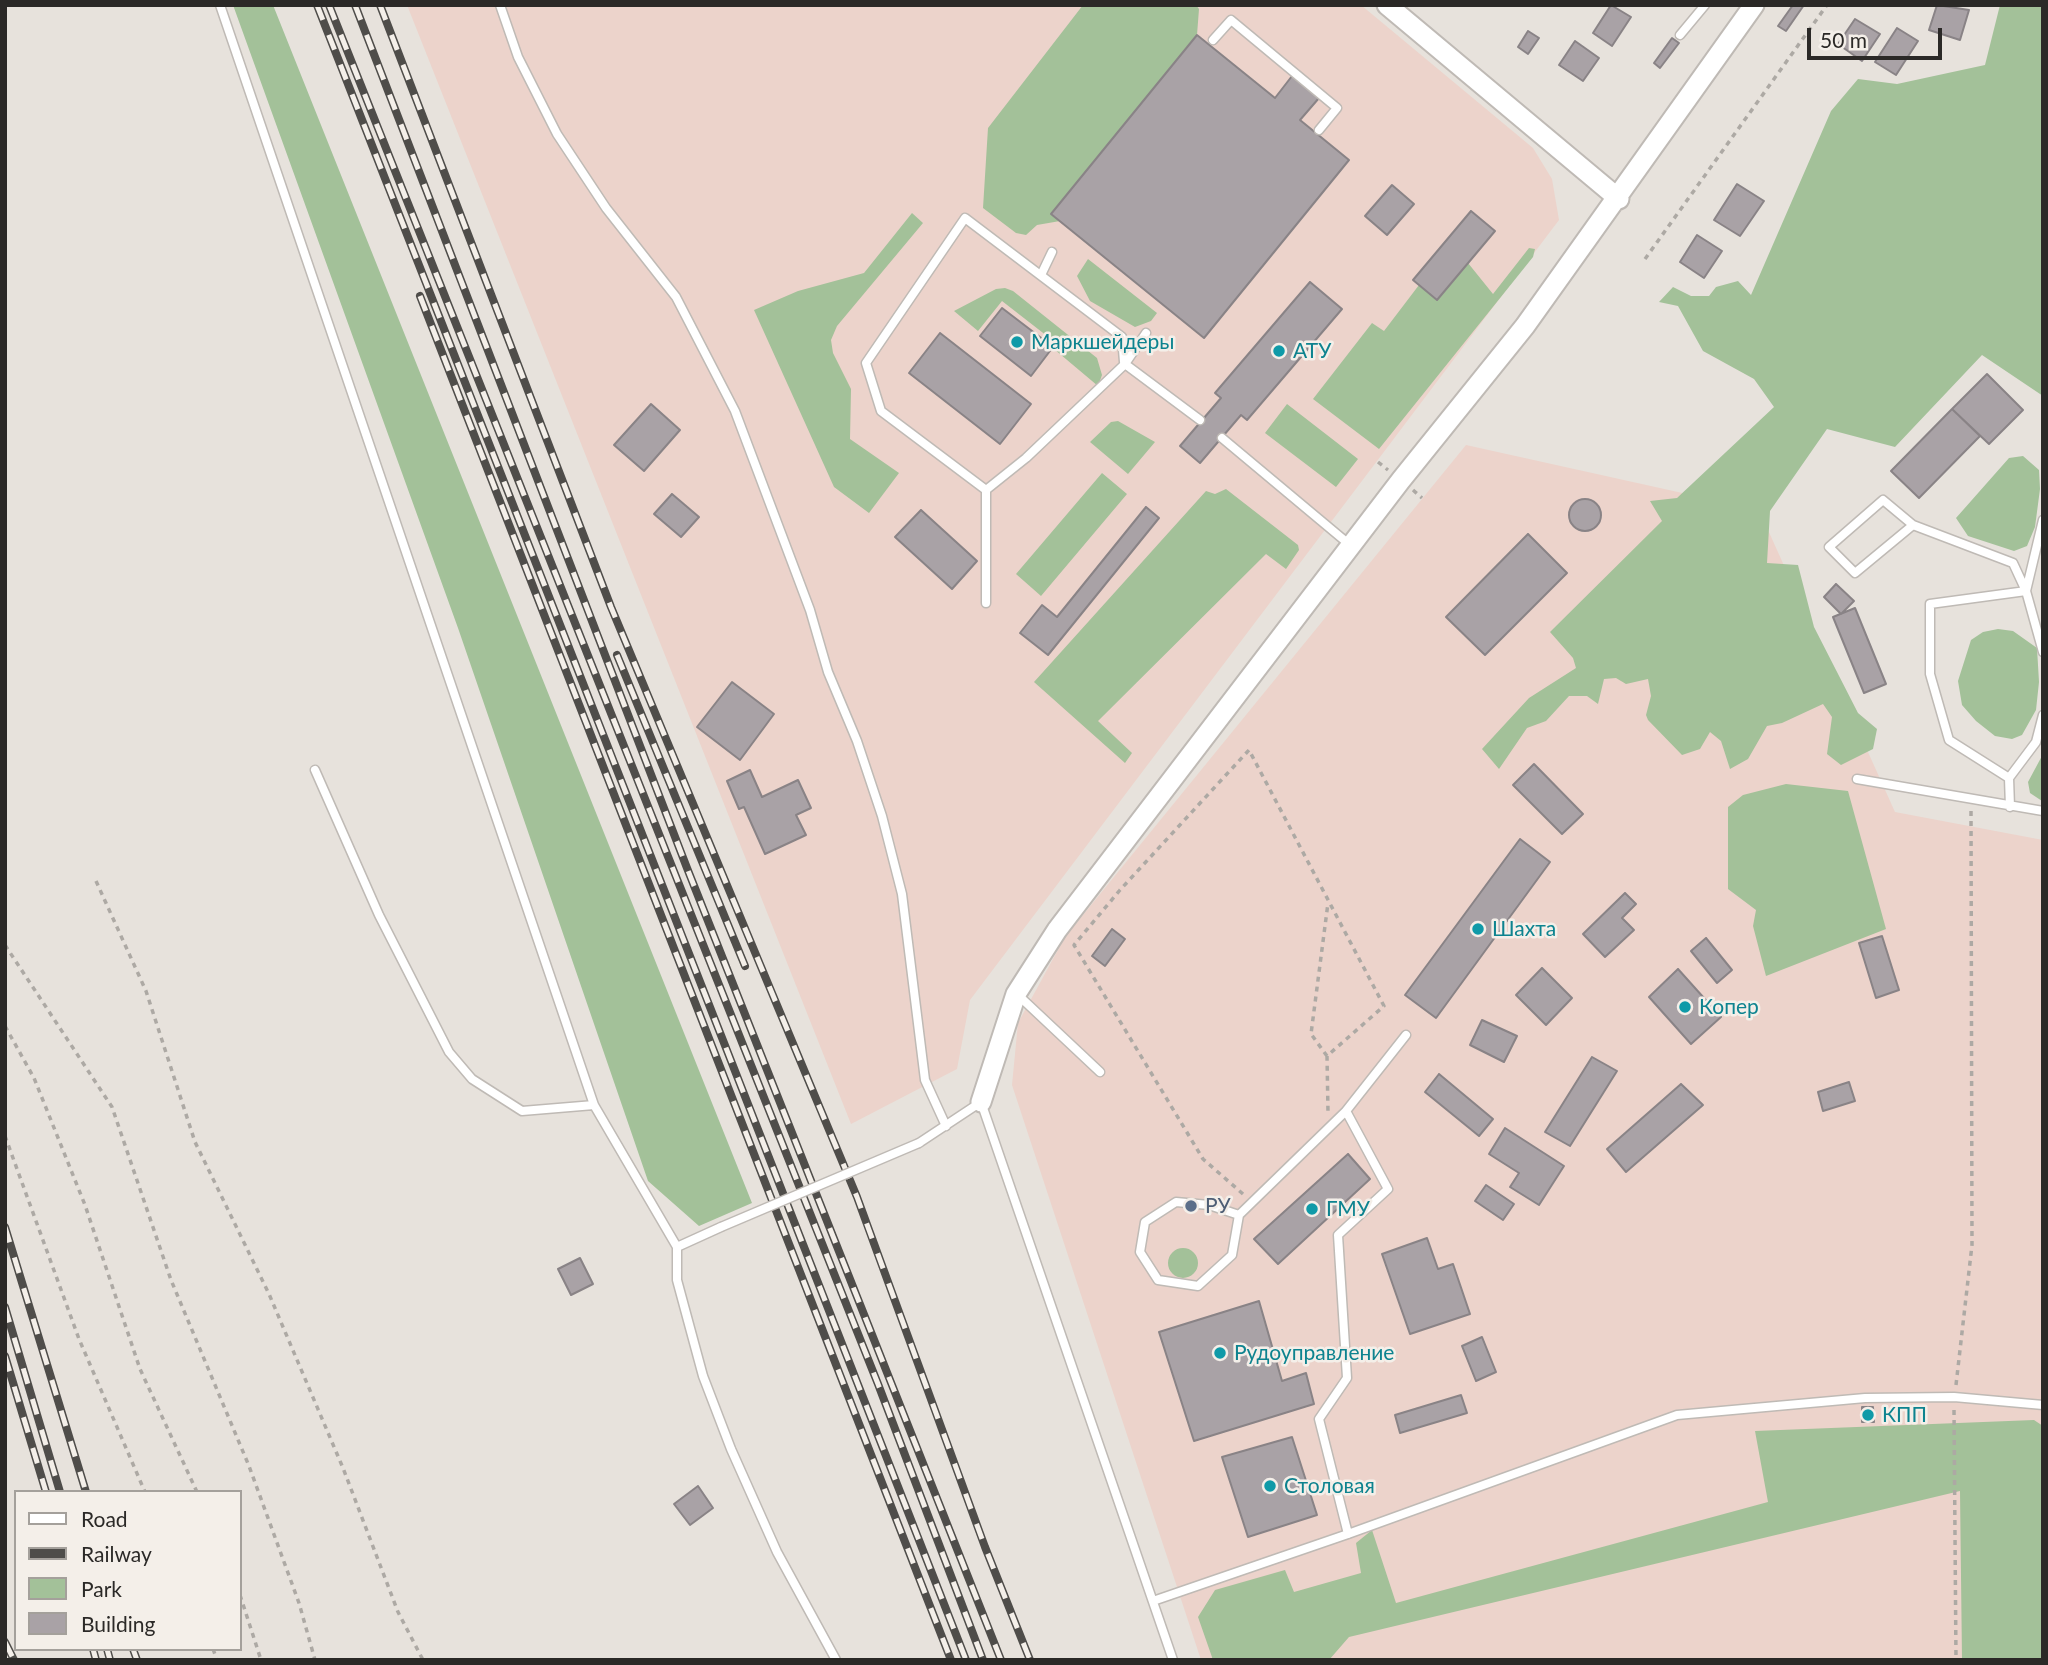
<!DOCTYPE html>
<html>
<head>
<meta charset="utf-8">
<style>
	body { margin:0 }
	#map { position:relative; width:2048px; height:1665px; overflow:hidden; background:#e7e2dc; font-family:Lato,sans-serif }
	canvas { display:block }
	.frame { position:absolute; inset:0; border:7px solid #2b2927; pointer-events:none }
	.legend { position:absolute; left:14px; top:1490px; width:228px; height:161px; box-sizing:border-box; background:#f4efe9; border:2px solid #a4a09b; margin:0; padding:9px 12px; list-style:none; font-size:21px; color:#2b2927 }
	.legend li { display:flex; align-items:center; gap:14px; height:35px }
	.legend b { width:35px; border:2px solid #a4a09b }
	.scale { position:absolute; left:1807px; top:28px; width:135px; height:32px; box-sizing:border-box; border:4px solid #2b2927; border-top:0; padding-left:9px; font-size:21px; line-height:24px; white-space:nowrap; color:#2b2927; -webkit-text-stroke:5px #f4efe9; paint-order:stroke }
</style>
</head>
<body>
<div id="map">
<canvas width="2048" height="1665"></canvas>
<div class="frame"></div>
<ul class="legend">
<li><b style="height:9px;background:#fff"></b>Road</li>
<li><b style="height:9px;background:#4f4d4a"></b>Railway</li>
<li><b style="height:19px;background:#a3c199"></b>Park</li>
<li><b style="height:19px;background:#a9a2a6"></b>Building</li>
</ul>
<div class="scale">50 m</div>
</div>
<script>
const c = document.querySelector('canvas').getContext('2d');
c.lineJoin = 'round';
function paint(path, color) { c.fillStyle = color; c.fill(path, 'evenodd'); }
const shape = rows => new Path2D(rows.map(r => 'M' + r).join(''));
function strokePath(path, color, width, dash) { c.strokeStyle = color; c.lineWidth = width; c.lineCap = dash ? 'butt' : 'round'; c.setLineDash(dash || []); c.stroke(path); }
function write(font, color, halo, rows, align = 'center') {
  c.font = font + ' Lato,sans-serif'; c.lineWidth = 5; c.setLineDash([]); c.textBaseline = 'middle'; c.strokeStyle = halo; c.fillStyle = color; for (const [text, x, y, turn = 0] of rows) {
    c.save(); c.translate(x, y); c.rotate((+turn || 0) * Math.PI / 180); c.textAlign = isNaN(turn) ? turn : align; if (halo) c.strokeText(text, 0, 0); c.fillText(text, 0, 0); c.restore();
  }
}
const industrial = shape([
	[407,5,1361,5,1533,148,1552,179,1559,220,970,1000,957,1069,851,1124],
	[1466,445,1759,510,1895,812,2043,840,2043,1660,1201,1660,1012,1085,1018,1023,1065,937]
]);
const green = shape([
	[233,5,273,5,752,1203,699,1226,648,1181,458,628],
	[1083,5,1196,5,1199,9,1197,35,1051,214,1060,221,1037,225,1026,235,1016,233,983,208,988,128],
	[2000,5,2043,5,2043,396,1982,355,1895,447,1827,429,1770,511,1767,563,1798,565,1814,627,1858,713,1877,729,1873,749,1841,765,1827,754,1832,717,1823,704,1782,723,1767,726,1748,759,1730,769,1721,741,1710,732,1700,749,1682,755,1648,720,1646,715,1651,696,1648,679,1626,684,1616,678,1604,679,1598,704,1587,696,1569,696,1546,721,1527,728,1499,769,1482,749,1529,698,1576,668,1573,658,1550,632,1662,521,1650,501,1677,498,1774,407,1754,379,1703,351,1678,306,1659,302,1673,287,1691,296,1709,296,1716,287,1738,281,1751,295,1831,111,1858,79,1897,84,1985,65],
	[912,213,923,223,837,326,831,340,833,353,851,389,850,439,899,473,869,513,834,487,754,310,798,291,864,273],
	[1529,248,1535,249,1533,257,1379,449,1313,399,1372,323,1384,331,1419,285,1437,300,1468,263,1493,294],
	[1088,259,1157,313,1151,321,1135,327,1090,301,1077,276],
	[1005,288,1013,291,1097,358,1102,375,1098,386,1054,349,1056,343,1002,301,978,331,954,311,996,289],
	[1287,404,1358,459,1336,487,1265,433],
	[1118,421,1155,442,1128,474,1090,442,1111,422],
	[2023,456,2039,470,2040,489,2035,527,2027,546,2014,551,1968,536,1956,518,2009,458],
	[1102,473,1127,494,1041,596,1016,574],
	[1226,489,1298,545,1299,550,1286,569,1266,554,1098,721,1132,753,1125,763,1034,682,1206,491,1215,494],
	[1998,629,2013,631,2037,648,2039,682,2036,710,2022,735,2012,739,1995,736,1976,721,1962,705,1958,681,1971,640,1983,632],
	[2043,754,2043,801,2042,801,2030,793,2028,782],
	[1786,784,1848,791,1886,929,1766,976,1753,926,1756,910,1728,889,1728,807,1743,795],
	'1168 1263a15 15 0 1 1 30 0a15 15 0 1 1-30 0Z',
	[2034,1420,2043,1426,2043,1660,1962,1660,1960,1491,1349,1637,1329,1660,1213,1660,1198,1617,1215,1590,1285,1570,1294,1592,1361,1573,1356,1543,1372,1530,1396,1603,1768,1502,1755,1431]
]);
const building = shape([
	[1611,5,1631,17,1612,46,1593,33,1611,5],
	[1793,5,1804,5,1786,31,1778,26,1793,5],
	[1937,5,1969,10,1960,40,1929,30,1937,5],
	[1855,19,1880,34,1862,61,1838,44,1855,19],
	[1897,28,1918,41,1896,75,1875,62,1897,28],
	[1528,31,1539,38,1528,54,1518,47,1528,31],
	[1197,35,1275,98,1292,76,1319,98,1300,120,1349,160,1204,338,1051,214,1197,35],
	[1672,38,1679,43,1660,68,1654,63,1672,38],
	[1575,41,1599,58,1583,81,1559,65,1575,41],
	[1737,184,1764,201,1740,236,1714,220,1737,184],
	[1392,185,1414,204,1387,235,1365,216,1392,185],
	[1471,211,1495,231,1437,300,1413,280,1471,211],
	[1697,235,1722,251,1704,278,1680,262,1697,235],
	[1310,282,1342,309,1247,420,1241,415,1200,463,1180,446,1221,398,1215,393,1310,282],
	[1002,308,1053,347,1031,376,980,336,1002,308],
	[940,333,1031,404,1000,444,909,373,940,333],
	[1987,374,2023,410,1989,444,1952,409,1987,374],
	[651,404,680,430,644,471,614,445,651,404],
	[1952,409,1980,436,1919,498,1891,471,1952,409],
	[672,494,699,517,681,537,654,514,672,494],
	'1569 515a16 16 0 1 1 32 0a16 16 0 1 1-32 0Z',
	[1146,507,1159,518,1048,655,1020,633,1042,605,1057,617,1146,507],
	[921,510,977,561,952,589,895,537,921,510],
	[1528,534,1567,573,1485,655,1446,617,1528,534],
	[1836,584,1854,601,1841,614,1824,597,1836,584],
	[1855,608,1886,684,1864,693,1833,617,1855,608],
	[732,682,774,714,740,760,697,727,732,682],
	[1534,764,1583,814,1562,834,1513,785,1534,764],
	[750,770,762,797,798,780,811,808,796,815,806,835,765,854,744,807,739,809,727,781,750,770],
	[1520,839,1550,862,1436,1018,1405,995,1520,839],
	[1625,893,1636,904,1622,918,1634,930,1605,957,1583,934,1625,893],
	[1112,929,1125,939,1105,966,1092,956,1112,929],
	[1882,936,1899,990,1876,998,1859,943,1882,936],
	[1706,938,1732,970,1717,983,1691,951,1706,938],
	[1542,968,1572,998,1546,1025,1516,995,1542,968],
	[1678,969,1721,1017,1691,1044,1649,997,1678,969],
	[1482,1020,1517,1036,1504,1062,1470,1045,1482,1020],
	[1592,1057,1617,1071,1570,1146,1545,1132,1592,1057],
	[1439,1074,1493,1119,1479,1136,1425,1092,1439,1074],
	[1849,1082,1855,1101,1823,1111,1818,1092,1849,1082],
	[1681,1084,1703,1105,1626,1172,1607,1149,1681,1084],
	[1505,1128,1564,1166,1539,1205,1510,1187,1519,1173,1489,1154,1505,1128],
	[1348,1154,1370,1179,1278,1264,1254,1239,1348,1154],
	[1486,1185,1514,1204,1503,1220,1475,1201,1486,1185],
	[1427,1238,1438,1269,1453,1264,1470,1314,1410,1334,1382,1254,1427,1238],
	[580,1258,593,1284,571,1295,558,1269,580,1258],
	[1259,1301,1282,1381,1306,1373,1314,1404,1194,1441,1159,1332,1259,1301],
	[1482,1337,1496,1372,1476,1381,1462,1346,1482,1337],
	[1461,1395,1467,1413,1400,1433,1395,1415,1461,1395],
	[1862,1407,1873,1407,1874,1422,1862,1422,1862,1407],
	[1292,1437,1317,1515,1248,1537,1222,1457,1292,1437],
	[698,1486,713,1508,690,1525,674,1504,698,1486]
]);
const path = shape([
	[1645,259,1827,5],
	[1378,462,1388,470],
	[1413,490,1422,498],
	[96,881,146,991,195,1142,269,1294,343,1468,398,1612,423,1660],
	[5,945,112,1107,171,1280,249,1466,299,1603,315,1660],
	[5,1026,34,1078,85,1205,140,1369,197,1492],
	[1327,1056,1311,1034,1328,903],
	[5,1136,79,1339,145,1492],
	[1243,1194,1203,1159,1074,945,1120,890,1249,750,1384,1006,1327,1056,1328,1112],
	[1956,1385,1972,1245,1971,809],
	[1954,1410,1956,1660],
	[240,1595,261,1660],
	[213,1649,217,1660]
]);
const service = shape([
	[220,5,594,1105,677,1247],
	[500,5,518,57,557,134,606,208,676,297,735,411,810,610,828,672,857,741,882,816,902,894,925,1080,946,1126],
	[1680,35,1705,5],
	[1213,40,1231,20,1337,108,1319,130],
	[1041,275,1052,252],
	[1146,333,1125,364,1026,458,986,490,881,411,866,363,965,218,1122,337,1124,362,1125,364,1200,420],
	[1222,438,1350,545],
	[1913,525,1855,573,1829,547,1883,500,1913,525,2013,563,2026,591,2043,652],
	[986,603,986,490],
	[315,770,379,915,449,1052,472,1079,522,1111,594,1105],
	[2009,778,1949,740,1930,674,1930,604,2026,591,2043,520],
	[1857,779,2043,811],
	[2010,807,2009,778,2036,742,2043,715],
	[1018,995,1100,1072],
	[919,1143,981,1102,1173,1660],
	[1239,1215,1209,1205,1176,1202,1145,1222,1140,1252,1158,1280,1198,1286,1232,1255,1239,1215,1346,1111],
	[721,1227,677,1247,677,1280,703,1376,731,1449,777,1552,836,1660],
	[1348,1534,1319,1419,1347,1378,1338,1235,1388,1189,1346,1111,1406,1035],
	[1153,1601,1348,1534,1677,1415,1865,1398,1954,1397,2043,1405]
]);
const tertiary = shape([
	[1387,5,1619,199],
	[981,1102,1016,994,1057,930,1401,480,1525,326,1754,5]
]);
const rail = shape([
	[317,5,966,1660],
	[329,5,878,1384,983,1660],
	[355,5,687,868,1001,1660],
	[380,5,611,607,857,1197,985,1547,1030,1660],
	[420,296,951,1660],
	[617,655,745,966],
	[5,1227,86,1492],
	[5,1307,60,1492],
	[5,1356,46,1492],
	[5,1642,14,1660],
	[93,1649,96,1660],
	[107,1649,110,1660],
	[133,1649,137,1660]
]);
const serviceBridge = shape([
	[721,1227,919,1143]
]);
const markers = [
	[1017,342,7,"#0f9aa8"],
	[1279,351,7,"#0f9aa8"],
	[1478,929,7,"#0f9aa8"],
	[1685,1007,7,"#0f9aa8"],
	[1191,1206,7,"#5c6f8a"],
	[1312,1209,7,"#0f9aa8"],
	[1220,1353,7,"#0f9aa8"],
	[1868,1415,7,"#0f9aa8"],
	[1270,1486,7,"#0f9aa8"]
];
const cultureNames = [
	["Маркшейдеры",1031,342],
	["АТУ",1293,351],
	["Шахта",1492,929],
	["Копер",1699,1007],
	["ГМУ",1326,1209],
	["Рудоуправление",1234,1353],
	["КПП",1882,1415],
	["Столовая",1284,1486]
];
const serviceNames = [
	["РУ",1205,1206]
];
paint(industrial, '#ecd3cb');
paint(green, '#a3c199');
paint(building, '#a9a2a6');
strokePath(building, '#898386', 2);
strokePath(service, '#bfbab5', 11);
strokePath(tertiary, '#bfbab5', 23);
strokePath(path, '#ada9a4', 3.5, [5, 5]);
strokePath(service, '#fff', 8);
strokePath(tertiary, '#fff', 19);
strokePath(rail, '#4f4d4a', 8);
strokePath(rail, '#f4efe9', 5, [16]);
strokePath(serviceBridge, '#bfbab5', 11, []);
strokePath(serviceBridge, '#fff', 8);
for (const [x, y, r, color] of markers) { const dot = new Path2D(); dot.arc(x, y, r, 0, 2 * Math.PI); c.fillStyle = color; c.fill(dot); strokePath(dot, '#f4efe9', 2.5); }
write('21px', '#0d838f', '#f4efe9', cultureNames, 'left');
write('21px', '#4e5e75', '#f4efe9', serviceNames, 'left');
</script>
</body>
</html>
